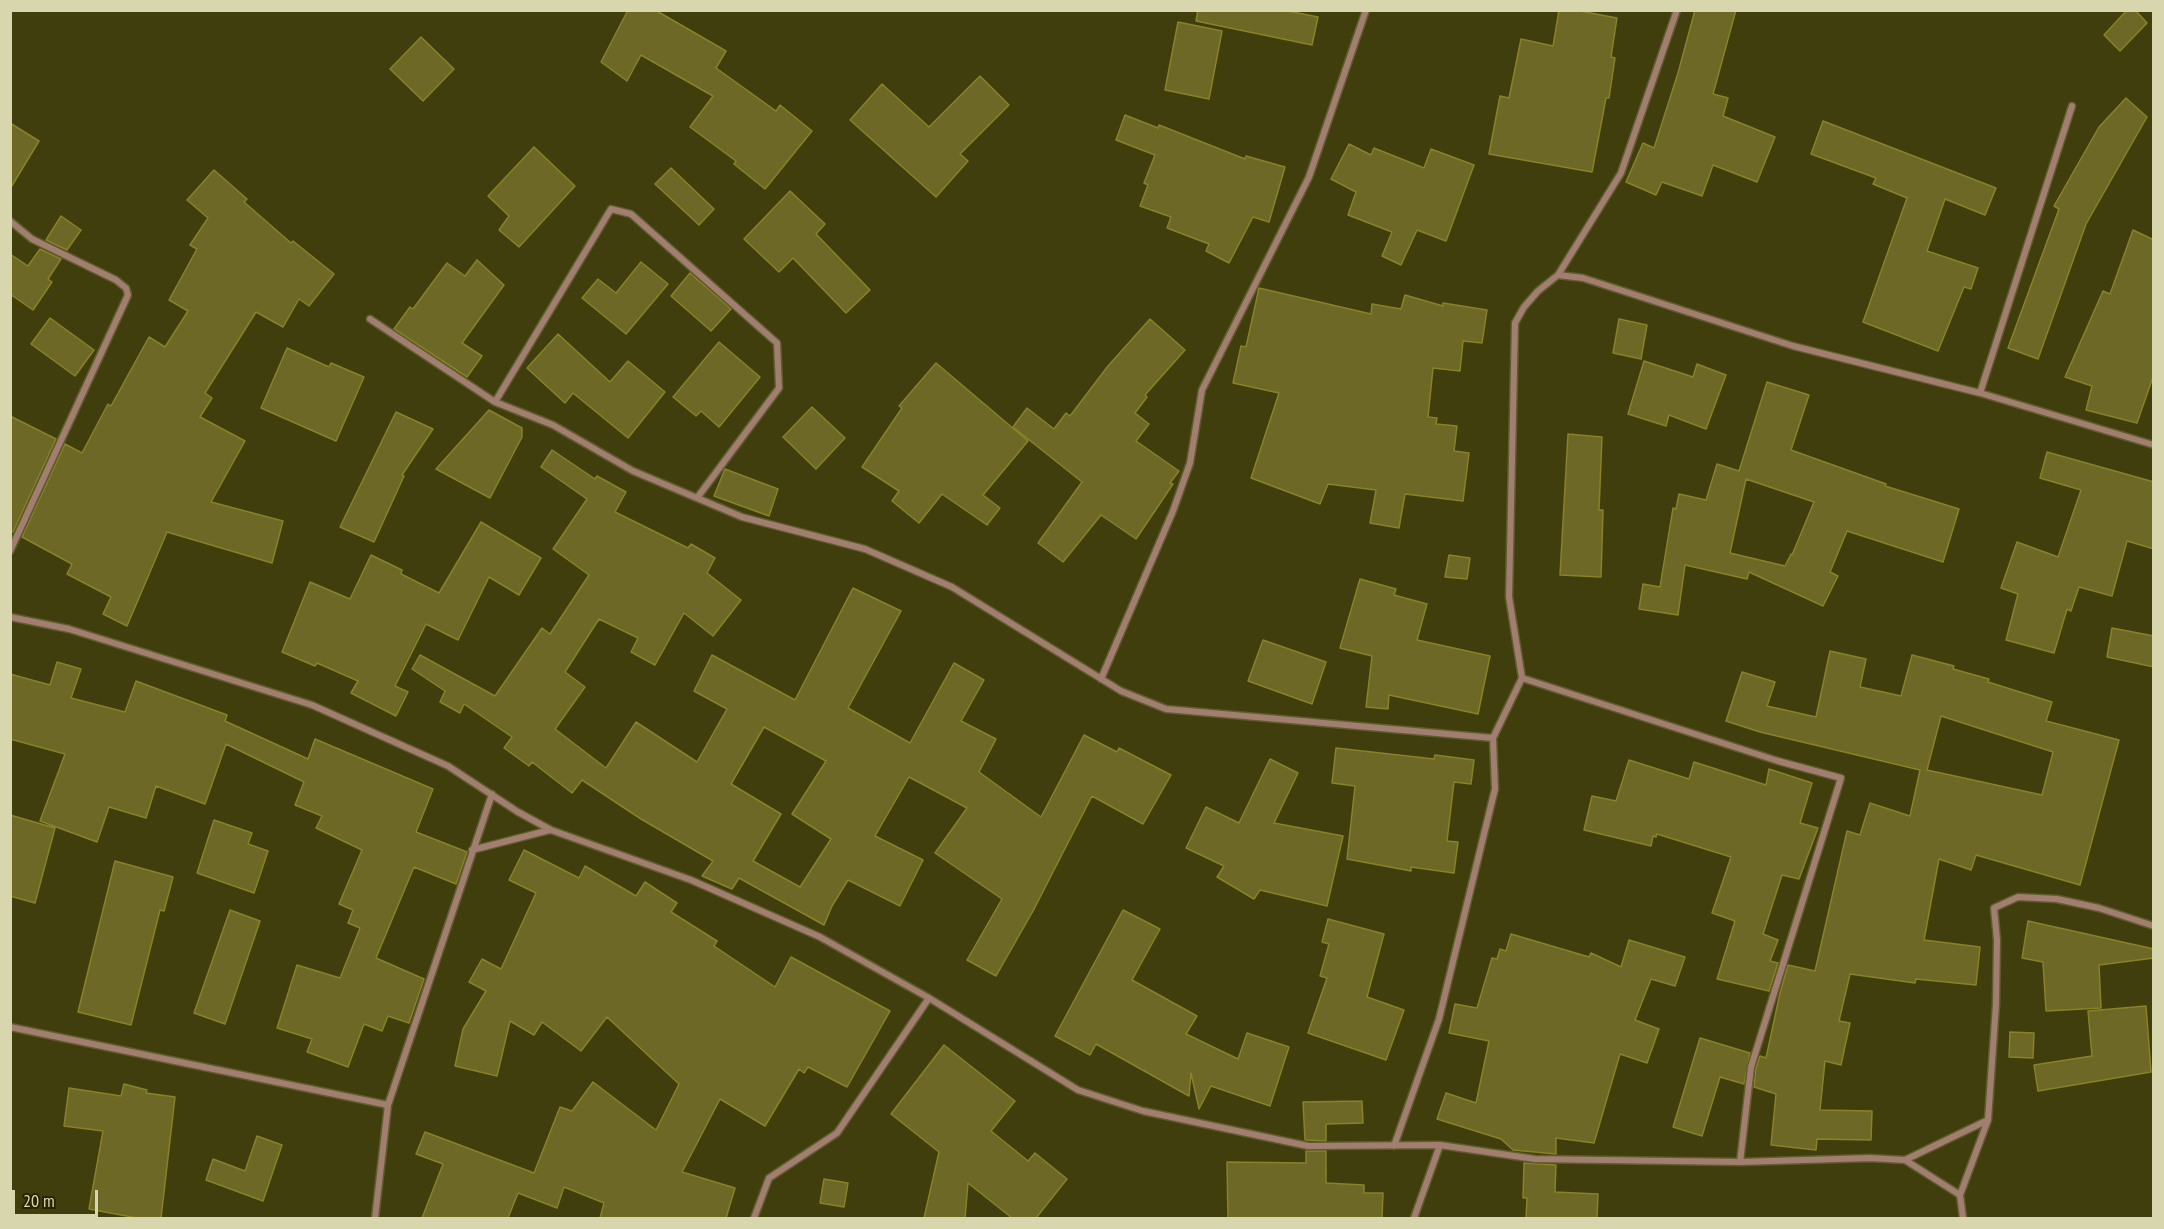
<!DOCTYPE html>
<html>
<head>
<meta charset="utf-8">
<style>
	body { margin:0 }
	#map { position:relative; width:2164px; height:1229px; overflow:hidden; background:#413e0e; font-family:"PT Sans Narrow",sans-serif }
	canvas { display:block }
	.frame { position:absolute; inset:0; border:12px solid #d8d6ad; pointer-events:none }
	.scale { position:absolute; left:12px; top:1190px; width:86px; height:27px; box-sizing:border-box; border:3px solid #d8d6ad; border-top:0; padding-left:8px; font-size:18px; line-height:21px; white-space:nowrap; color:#d8d6ad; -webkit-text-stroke:4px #272400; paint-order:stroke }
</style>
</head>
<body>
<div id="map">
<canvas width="2164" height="1229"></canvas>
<div class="frame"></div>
<div class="scale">20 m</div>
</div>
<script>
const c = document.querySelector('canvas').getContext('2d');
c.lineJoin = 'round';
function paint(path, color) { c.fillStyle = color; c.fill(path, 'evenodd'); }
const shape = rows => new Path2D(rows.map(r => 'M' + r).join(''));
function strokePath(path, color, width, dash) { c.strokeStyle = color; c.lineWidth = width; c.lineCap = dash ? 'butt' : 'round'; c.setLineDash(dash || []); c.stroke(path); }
const building = shape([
	[628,10,655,10,726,51,716,68,776,111,780,105,812,131,765,189,734,164,736,161,690,127,713,96,641,55,627,81,601,62,628,10],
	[1198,10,1283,10,1318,17,1312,45,1196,21,1198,10],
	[1559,10,1575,10,1617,18,1611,57,1615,58,1609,98,1606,98,1592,172,1489,154,1500,96,1509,98,1521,39,1553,46,1559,10],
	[1695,10,1736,10,1713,94,1728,98,1723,116,1775,137,1757,182,1713,165,1702,196,1662,182,1656,195,1626,182,1643,143,1654,148,1678,73,1695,10],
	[2127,10,2135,10,2147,23,2120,51,2104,35,2127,10],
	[1178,22,1222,31,1209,99,1165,90,1178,22],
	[421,37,454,69,423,101,390,69,421,37],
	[980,76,1009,105,960,154,968,161,936,197,850,120,882,84,929,127,980,76],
	[2126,98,2147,117,2086,224,2038,359,2008,348,2059,209,2054,206,2099,127,2126,98],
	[1125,115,1158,128,1159,125,1245,159,1246,156,1285,167,1269,222,1253,217,1229,263,1206,251,1209,244,1167,228,1171,217,1140,206,1148,185,1144,183,1155,155,1116,140,1125,115],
	[1823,121,1996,188,1985,215,1945,199,1927,251,1978,268,1971,289,1964,287,1938,351,1863,322,1907,198,1873,184,1876,178,1811,154,1823,121],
	[10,123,39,141,10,189,10,123],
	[1349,144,1371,155,1374,148,1424,168,1431,149,1474,165,1446,241,1417,230,1401,265,1382,256,1392,232,1348,215,1356,192,1331,179,1349,144],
	[534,147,575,186,519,247,499,230,509,216,488,196,534,147],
	[671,168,714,209,699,225,655,184,671,168],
	[214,170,247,199,244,202,291,243,293,241,334,274,309,306,299,299,283,327,256,312,205,393,212,398,200,417,245,441,211,502,283,521,272,563,167,532,127,626,103,614,111,597,67,574,72,564,22,537,65,444,82,453,108,404,111,406,149,337,165,347,188,311,169,300,197,249,190,245,208,218,187,200,214,170],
	[790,191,825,224,816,234,870,290,846,313,793,258,779,272,744,239,790,191],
	[61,216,81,230,67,250,46,240,61,216],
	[2133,230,2154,240,2154,374,2137,423,2086,410,2092,386,2065,377,2103,291,2110,294,2133,230],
	[40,249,61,259,48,279,52,282,33,310,10,294,10,254,28,266,40,249],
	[477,260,504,285,462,343,482,356,467,377,394,329,410,307,413,309,447,263,465,276,477,260],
	[641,262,668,284,626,334,582,298,598,279,616,293,641,262],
	[690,273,731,309,711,331,671,296,690,273],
	[1259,288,1371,314,1372,304,1401,309,1405,295,1443,306,1443,303,1487,310,1482,343,1463,341,1460,371,1433,368,1428,417,1437,418,1436,424,1457,426,1454,451,1469,453,1463,501,1405,494,1399,528,1370,523,1376,490,1328,484,1320,504,1251,478,1279,393,1233,383,1241,346,1246,347,1259,288],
	[50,318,94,350,75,376,31,344,50,318],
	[1150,319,1185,350,1145,395,1147,397,1135,413,1149,424,1136,441,1179,471,1170,483,1173,484,1136,539,1101,515,1063,562,1038,543,1082,482,1013,427,1027,408,1054,429,1066,413,1070,416,1108,366,1150,319],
	[1619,319,1647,325,1641,359,1613,353,1619,319],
	[558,334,610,382,628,361,665,392,628,438,573,393,565,403,527,368,558,334],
	[719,342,760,377,719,427,701,411,696,416,673,397,719,342],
	[287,348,329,367,331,363,364,377,336,441,261,408,287,348],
	[1644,361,1693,377,1697,364,1726,375,1706,429,1669,415,1666,426,1628,414,1644,361],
	[936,363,1028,441,983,495,1000,508,987,525,942,494,919,523,892,501,899,491,862,467,902,408,899,406,936,363],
	[1767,382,1809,395,1791,450,1886,484,1885,486,1959,509,1943,562,1847,531,1830,572,1838,576,1823,606,1749,572,1747,579,1685,565,1678,615,1639,609,1643,584,1660,587,1673,508,1676,509,1679,494,1706,500,1717,464,1739,471,1767,382],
	[1746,479,1814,502,1792,555,1791,554,1785,566,1730,553,1746,479],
	[812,407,845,438,816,469,783,437,812,407],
	[489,410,522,428,522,437,490,498,436,469,489,410],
	[396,412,433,429,402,475,404,476,374,542,340,527,396,412],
	[10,416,56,439,13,532,10,531,10,416],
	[1568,434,1602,437,1599,510,1603,510,1601,577,1560,575,1568,434],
	[552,450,595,479,597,476,626,492,615,512,688,548,691,544,715,558,707,573,741,600,713,636,684,613,655,665,631,652,638,638,599,619,565,672,585,687,555,729,606,768,636,722,697,762,727,709,694,691,712,655,795,700,853,588,901,611,848,708,910,743,954,663,984,680,961,721,996,739,979,772,1041,817,1084,735,1117,752,1119,748,1171,775,1143,824,1092,796,1033,911,996,976,967,960,1002,899,935,853,967,808,909,777,875,836,923,860,900,906,848,880,832,906,824,925,739,878,732,889,702,876,713,861,641,819,582,780,572,793,532,762,529,766,504,748,512,737,464,704,460,713,440,702,445,691,412,669,420,655,495,696,542,628,550,634,589,575,553,549,587,499,541,467,552,450],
	[764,727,826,761,792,814,831,839,800,887,753,861,781,814,731,784,764,727],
	[2047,452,2154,482,2154,549,2127,541,2112,596,2079,587,2071,611,2067,609,2054,653,2006,640,2018,594,2001,588,2017,542,2058,557,2081,490,2040,478,2047,452],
	[725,469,778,489,769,516,714,496,725,469],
	[481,522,541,558,519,595,489,577,458,640,426,624,395,686,408,692,396,716,351,693,358,681,317,663,315,666,282,652,310,582,350,599,371,555,402,570,401,574,439,593,481,522],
	[1449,555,1470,558,1467,579,1445,577,1449,555],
	[1360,579,1396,589,1394,595,1427,604,1417,640,1490,656,1478,714,1389,695,1388,709,1366,707,1372,656,1340,648,1360,579],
	[2112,628,2154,636,2154,667,2107,657,2112,628],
	[1263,640,1326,662,1312,704,1248,681,1263,640],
	[1830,651,1866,659,1860,687,1901,696,1912,655,1954,666,1953,669,1989,679,1988,682,2052,702,2046,721,2119,740,2080,885,1976,855,1971,870,1939,859,1924,940,1980,947,1976,985,1916,979,1915,983,1850,974,1839,1021,1850,1023,1841,1065,1825,1061,1820,1110,1872,1111,1871,1140,1817,1139,1816,1150,1771,1145,1776,1094,1754,1087,1756,1068,1760,1056,1766,1058,1780,993,1788,965,1815,971,1847,831,1860,835,1870,803,1910,816,1920,770,1760,732,1726,721,1742,672,1775,682,1767,706,1816,717,1830,651],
	[1941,716,2053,752,2042,795,1927,770,1941,716],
	[57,662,81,669,71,698,125,712,136,681,227,715,225,721,308,759,315,739,433,789,416,832,467,852,456,884,414,867,376,958,424,979,409,1023,388,1016,382,1031,364,1024,348,1067,307,1052,312,1039,277,1028,297,965,340,978,360,928,348,923,353,910,339,904,362,850,316,828,322,816,295,805,304,782,226,744,205,804,156,786,146,818,109,807,97,842,40,821,65,754,10,739,10,674,50,685,57,662],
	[1336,748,1434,759,1435,755,1474,760,1471,784,1454,782,1447,841,1458,842,1454,873,1411,867,1411,871,1347,859,1355,786,1332,783,1336,748],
	[1270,759,1298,773,1274,823,1343,836,1327,906,1260,890,1254,899,1217,877,1224,866,1186,848,1206,807,1239,823,1270,759],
	[1629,760,1689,779,1694,762,1766,785,1769,769,1812,783,1800,823,1818,828,1799,879,1782,875,1763,934,1778,940,1770,961,1778,963,1769,991,1717,979,1735,921,1712,913,1731,857,1657,834,1656,837,1653,836,1651,846,1584,830,1592,796,1616,801,1629,760],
	[10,815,55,828,35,903,10,896,10,815],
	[214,820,252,833,248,844,268,851,254,893,197,873,214,820],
	[524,850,579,878,585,866,636,896,645,882,677,903,671,912,717,941,714,946,775,987,791,957,890,1011,847,1087,808,1067,804,1073,799,1069,765,1126,720,1099,682,1172,735,1188,726,1218,600,1218,604,1203,564,1187,557,1208,518,1193,508,1218,422,1218,443,1164,416,1154,425,1132,534,1173,560,1107,572,1111,593,1082,656,1130,679,1084,607,1017,581,1051,542,1022,534,1035,510,1021,497,1076,455,1066,463,1029,486,991,469,982,482,959,501,969,536,893,509,880,524,850],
	[115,861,173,877,164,911,160,910,131,1025,78,1012,115,861],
	[230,910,260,921,225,1024,194,1013,230,910],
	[1123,910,1160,929,1132,980,1197,1016,1186,1034,1238,1059,1247,1033,1289,1047,1270,1106,1211,1086,1199,1109,1191,1073,1189,1096,1096,1044,1090,1055,1055,1036,1123,910],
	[1328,919,1384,934,1367,997,1404,1010,1386,1060,1308,1033,1327,978,1320,976,1329,944,1322,942,1328,919],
	[2028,921,2154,949,2154,958,2099,965,2101,1008,2046,1011,2043,962,2022,958,2028,921],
	[1511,934,1589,957,1591,953,1621,967,1629,940,1685,957,1675,986,1651,979,1635,1020,1659,1029,1647,1063,1620,1054,1594,1143,1556,1138,1556,1154,1513,1150,1501,1139,1437,1119,1446,1093,1476,1103,1489,1041,1449,1033,1455,1004,1477,1008,1492,958,1497,959,1500,949,1506,951,1511,934],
	[2146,1006,2151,1072,2038,1091,2034,1065,2092,1056,2088,1011,2146,1006],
	[2010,1032,2034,1033,2033,1058,2009,1057,2010,1032],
	[1700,1038,1750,1053,1744,1084,1720,1077,1702,1136,1673,1127,1700,1038],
	[944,1045,1015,1101,991,1131,1028,1161,1035,1153,1067,1179,1036,1218,1012,1218,968,1183,965,1218,924,1218,939,1152,891,1114,944,1045],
	[124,1084,147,1090,146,1093,175,1097,161,1218,137,1218,89,1209,103,1131,64,1126,69,1088,121,1096,124,1084],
	[1362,1101,1363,1123,1326,1124,1326,1141,1305,1140,1303,1102,1362,1101],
	[257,1136,282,1145,263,1201,206,1180,213,1159,245,1171,257,1136],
	[1306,1151,1326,1151,1326,1183,1364,1185,1364,1193,1383,1193,1382,1218,1228,1218,1227,1162,1306,1163,1306,1151],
	[1524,1163,1556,1165,1555,1192,1598,1194,1597,1218,1526,1218,1527,1198,1523,1198,1524,1163],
	[824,1179,848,1183,844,1207,820,1203,824,1179]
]);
const minor = shape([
	[10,221,32,239,116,280,126,288,128,295,10,551],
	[1558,275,1621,173,1677,10],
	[370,319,495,402,553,425,633,471,742,517,865,549,952,587,1121,691,1166,709,1493,738],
	[1980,393,2072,106],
	[495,402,611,209,631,214,777,343,779,388,697,498],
	[10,617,69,629,312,705,448,766,518,812,551,830,691,880,820,937,929,998,1078,1090,1143,1111,1308,1146,1440,1145,1535,1159,1740,1162,1870,1158,1905,1160,1960,1195,1963,1218],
	[1522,678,1778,761,1841,778,1751,1067,1740,1162],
	[1101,679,1173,511,1190,463,1202,390,1309,177,1366,10],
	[472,850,550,830],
	[10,1027,388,1105],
	[1394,1146,1439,1019,1495,789,1493,738,1522,678,1509,597,1515,323,1524,307,1538,291,1558,275,1583,278,1793,346,1980,393,2154,445],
	[1905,1160,1988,1120],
	[1960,1195,1988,1120,1996,1004,1997,940,1994,908,2018,897,2057,899,2099,908,2154,926],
	[375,1218,388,1105,492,794],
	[754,1218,769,1178,837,1133,929,998],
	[1414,1218,1440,1145]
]);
paint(building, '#6d6825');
strokePath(building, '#888228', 1.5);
strokePath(minor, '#5f5c2e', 9);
strokePath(minor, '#a17e6f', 6);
</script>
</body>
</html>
